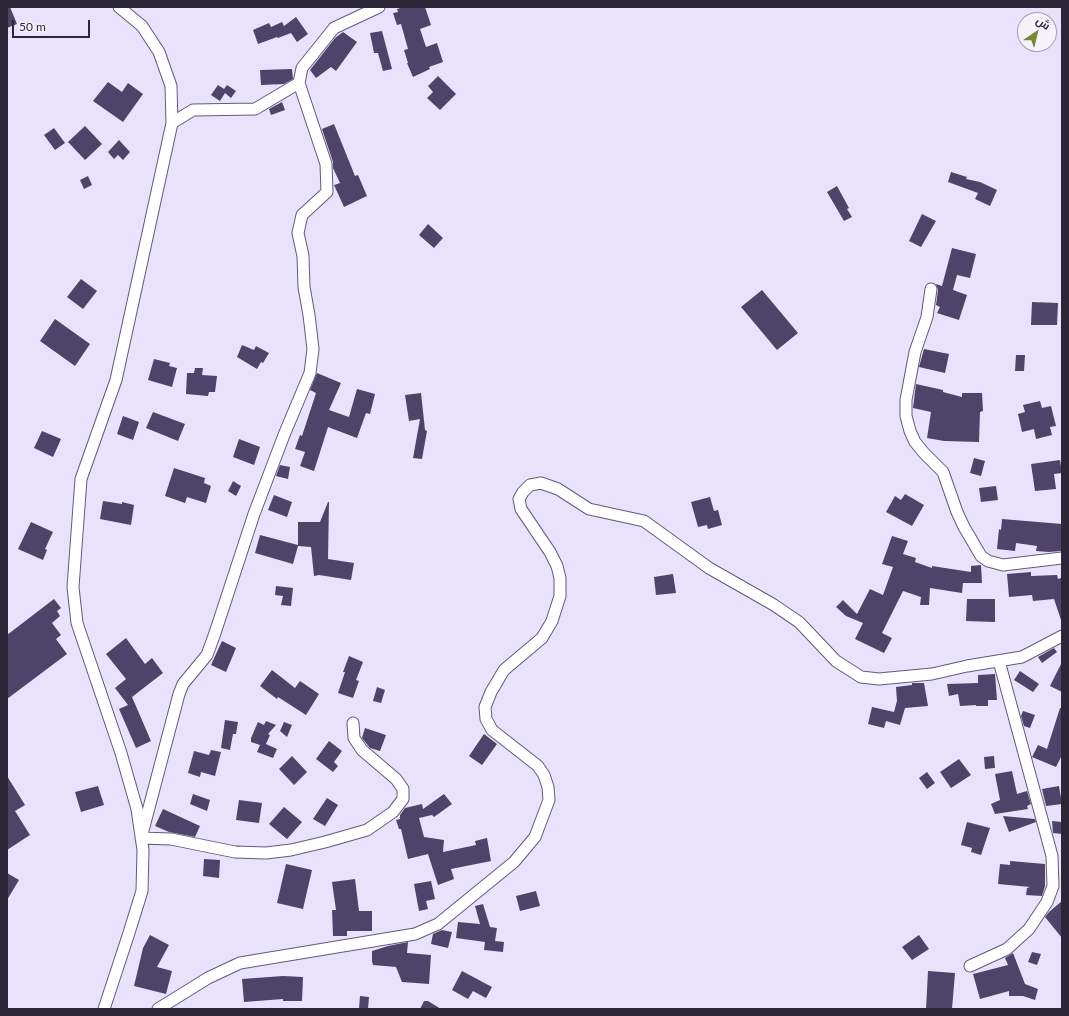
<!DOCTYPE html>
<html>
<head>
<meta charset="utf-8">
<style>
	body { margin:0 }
	#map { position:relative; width:1069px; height:1016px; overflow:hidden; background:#e9e2fd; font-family:Lato,Cairo,sans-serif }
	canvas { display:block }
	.frame { position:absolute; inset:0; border:8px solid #2c2738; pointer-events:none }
	.north { position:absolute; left:1017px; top:12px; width:40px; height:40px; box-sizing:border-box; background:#f5f2fc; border:1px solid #a5a1ae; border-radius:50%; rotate:35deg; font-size:11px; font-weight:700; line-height:16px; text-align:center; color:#2c2738 }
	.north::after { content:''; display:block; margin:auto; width:14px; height:18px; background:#798634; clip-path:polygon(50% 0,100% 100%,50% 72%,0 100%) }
	.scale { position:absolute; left:12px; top:20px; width:78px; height:18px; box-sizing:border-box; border:2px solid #2c2738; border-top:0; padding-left:5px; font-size:12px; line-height:14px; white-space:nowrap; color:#2c2738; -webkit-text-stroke:3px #f5f2fc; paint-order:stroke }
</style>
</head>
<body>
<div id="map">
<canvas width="1069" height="1016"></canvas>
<div class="frame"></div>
<div class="north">ش</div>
<div class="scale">50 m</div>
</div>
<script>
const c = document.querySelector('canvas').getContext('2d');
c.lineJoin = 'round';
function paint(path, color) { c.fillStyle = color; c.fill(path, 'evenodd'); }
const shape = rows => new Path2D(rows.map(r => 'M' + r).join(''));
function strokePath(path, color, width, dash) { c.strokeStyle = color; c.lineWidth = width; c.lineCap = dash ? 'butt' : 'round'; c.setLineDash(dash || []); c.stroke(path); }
const building = shape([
	[7,7,10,7,17,24,7,28],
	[404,7,425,7,431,25,420,29,426,47,437,43,443,62,429,67,430,69,413,77,407,63,408,63,404,50,408,49,401,24,397,25,393,13,398,12,397,9],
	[296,17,308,34,297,42,291,33,278,38,277,37,258,44,253,30,269,23,271,27,282,22,284,26],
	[382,31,392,69,383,71,378,53,374,53,370,33],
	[343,32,357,42,336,71,331,67,316,78,310,70,335,38],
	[292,69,293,79,284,84,261,85,260,70],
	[438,76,456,94,440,110,427,98,433,92,428,86],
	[108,82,122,92,128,83,143,94,123,122,93,101],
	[218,85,224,89,227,85,236,91,231,98,225,93,220,101,211,95],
	[282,102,285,110,271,115,269,109],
	[334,124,355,176,358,175,367,196,344,207,334,185,340,183,333,168,333,162,322,129],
	[85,126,102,144,85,160,68,142],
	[54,128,65,143,55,150,44,135],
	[119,140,130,152,123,160,118,155,114,159,108,152],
	[951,172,967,177,966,179,980,182,997,190,990,206,975,199,978,193,948,182],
	[88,176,92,185,84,189,80,180],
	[837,186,849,208,847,209,852,217,844,221,827,192],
	[922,214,936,221,921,247,909,241],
	[428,224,443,238,434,248,419,235],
	[952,248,976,254,970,278,957,275,953,290,967,295,959,320,937,313,940,307,936,305,938,290,936,284,942,286],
	[81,279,97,291,83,309,67,297],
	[762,290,798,333,777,350,741,307],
	[1032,302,1058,303,1057,325,1031,325],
	[55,319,90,344,75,366,40,341],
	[242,345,254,350,256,346,269,353,263,363,261,362,257,369,237,357],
	[924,349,949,354,945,373,919,367],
	[1016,355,1025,355,1024,371,1015,371],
	[154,359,170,363,169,366,177,368,172,387,148,380],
	[195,368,203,368,202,375,217,376,215,392,209,392,208,396,186,394,187,373,194,373],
	[317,373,341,383,329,410,349,417,357,389,375,394,370,414,366,413,357,438,328,427,314,471,300,466,305,452,295,449,300,435,302,436,316,393,310,390],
	[916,384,943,390,943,392,962,397,962,393,982,393,983,411,980,412,979,442,944,441,927,438,931,412,913,408],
	[421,393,425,430,427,431,422,459,413,458,420,419,409,421,405,395],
	[1040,401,1042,408,1051,406,1056,426,1050,427,1052,435,1036,439,1034,429,1022,432,1018,414,1025,412,1023,405],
	[153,412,185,424,178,441,146,428],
	[123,416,139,422,133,440,117,434],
	[42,431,61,439,53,457,34,448],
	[239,439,260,447,254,465,233,457],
	[974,458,985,461,981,476,970,473],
	[1060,460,1062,473,1054,474,1056,489,1035,491,1031,464],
	[280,465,290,467,288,479,276,476],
	[174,468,205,478,204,483,211,486,206,503,187,497,185,503,165,496],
	[233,481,241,486,236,496,228,491],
	[996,486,998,500,981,502,979,488],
	[905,494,924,505,912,526,886,512,895,496,901,500],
	[274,495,292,502,287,517,268,510],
	[710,497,714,511,718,510,722,525,708,529,707,525,698,527,691,502],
	[103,501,122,504,122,502,134,505,131,525,100,519],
	[328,502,329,502,328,559,354,563,351,580,319,575,314,576,311,547,298,546,293,564,255,553,260,535,298,545,298,522,320,522],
	[1002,519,1062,524,1061,551,1049,552,1036,551,1037,546,1016,543,1015,551,997,549,999,529,1001,530],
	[31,522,53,532,45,549,47,550,43,560,18,549],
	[892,536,908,541,903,554,916,558,915,562,932,568,932,566,971,572,971,566,981,565,982,583,963,583,962,593,930,588,929,605,920,605,921,597,903,591,882,633,892,638,884,653,855,639,863,623,846,616,836,607,843,600,857,614,870,589,883,595,893,567,882,564],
	[1031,572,1031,576,1057,575,1058,579,1061,578,1062,620,1061,620,1054,599,1033,601,1032,595,1009,597,1007,574],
	[673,574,676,593,656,595,654,577],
	[276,586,293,588,291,606,281,605,283,596,275,595],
	[54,599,61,608,57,611,60,616,52,623,61,635,56,639,67,654,7,699,7,635],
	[967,599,995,599,995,622,966,621],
	[126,638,145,664,152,658,163,673,132,697,151,741,136,748,119,709,128,705,115,688,126,679,106,654],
	[222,641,236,648,226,672,211,665],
	[1054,648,1057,652,1042,663,1038,657],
	[349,656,363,662,356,680,359,681,353,698,338,693,345,672,343,672],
	[1062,662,1062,692,1050,686],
	[272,670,295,688,300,681,319,694,306,715,278,697,277,699,260,686],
	[1020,671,1039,684,1033,692,1014,680],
	[995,674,997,700,988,700,988,706,976,706,976,705,960,706,958,694,949,696,947,684,978,683,978,675],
	[912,683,924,683,928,706,905,708,900,725,886,721,884,728,868,724,872,707,894,712,897,701,896,687,912,685],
	[377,687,385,690,381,703,373,701],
	[1060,708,1062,708,1062,755,1056,767,1032,757,1038,745,1047,749],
	[1023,711,1035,715,1030,728,1024,726,1021,716],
	[225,720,238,722,236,734,233,734,230,750,221,748],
	[266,721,276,725,268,734,270,735,266,744,277,749,273,758,257,752,260,745,251,742,251,738,258,722,264,725],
	[284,722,292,725,287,737,280,731],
	[365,728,386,735,380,751,370,748,362,738],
	[484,734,497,744,482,765,469,756],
	[329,741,342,751,334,762,338,766,333,772,316,759],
	[211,750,221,752,215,776,201,772,200,777,188,773,194,751,209,755],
	[292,756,307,772,294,785,279,769],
	[994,756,995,768,985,769,984,757],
	[959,759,971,775,951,788,940,772],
	[1012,771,1017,794,1027,791,1031,804,1027,806,1028,809,995,814,991,804,1000,800,995,774],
	[927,772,935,783,927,789,919,778],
	[7,776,25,805,15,811,30,835,7,850],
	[98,786,104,805,81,812,75,792],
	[1059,786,1062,804,1046,806,1042,789],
	[193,794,210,800,207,811,190,804],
	[444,794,452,804,434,817,432,815,419,818,424,837,444,840,443,852,476,845,475,841,487,838,491,861,451,869,454,879,438,885,428,854,408,859,401,829,399,829,396,820,400,819,400,815,405,808,422,804,423,809],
	[327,798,338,805,325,826,313,819],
	[239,800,262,803,259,823,236,820],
	[284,807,302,822,287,839,269,824],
	[163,809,200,826,195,837,169,832,155,826],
	[1003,816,1035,819,1036,822,1009,832],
	[1052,821,1062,822,1062,834,1053,833],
	[967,822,990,828,981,855,971,852,972,848,961,845],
	[204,859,220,860,219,878,203,876],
	[1010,861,1045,864,1045,886,1042,896,1026,895,1027,888,1030,887,998,884,1000,864,1010,865],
	[286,864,312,870,303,909,277,903],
	[7,873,19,880,7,900],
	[355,879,359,911,372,911,372,931,347,931,347,936,333,936,332,910,336,910,332,882],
	[431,881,435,899,426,901,428,909,419,911,414,884],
	[536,891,540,906,520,911,516,896],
	[1062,901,1062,938,1045,917,1049,912],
	[483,904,490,927,497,928,495,941,504,942,503,952,484,950,485,942,456,938,458,922,480,924,475,906],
	[442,930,452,932,448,948,431,944,433,934],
	[150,935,169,945,157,967,172,971,166,994,134,986,143,948],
	[919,935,929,949,912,960,902,947],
	[408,942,407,953,431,955,429,984,402,982,396,967,373,965,372,961,372,951,388,946],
	[1032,952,1041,954,1037,965,1028,962],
	[1013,953,1025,984,1038,989,1035,1000,1023,996,1009,996,1009,991,980,999,973,974,1008,965,1005,958],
	[462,971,492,987,486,998,473,991,468,999,452,990],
	[928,971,955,973,952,1009,926,1009],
	[283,976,303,977,302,1001,283,1001,283,999,244,1002,242,979],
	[360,996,369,997,368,1009,359,1009],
	[424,1001,428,1001,441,1009,420,1009]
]);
const minor = shape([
	[299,83,326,164,327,192,302,215,298,233,303,256,304,287,309,315,313,349,310,373,284,435,254,514,215,633,207,655,183,684,179,694,141,838,171,839,235,852,266,853,291,850,325,842,367,830,393,812,403,799,403,789,396,779,362,750,354,738,353,723],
	[172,123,193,110,255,109,299,83,302,68,334,28,379,7],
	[931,289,927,317,915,352,906,400,906,416,910,431,915,442,924,453,943,472,957,512,964,527,981,556,988,561,1003,565,1062,558],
	[970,966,1007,949,1029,929,1047,902,1053,886,1052,856,999,661],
	[104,1009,128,936,142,891,143,850,137,809,121,753,77,623,73,587,81,479,116,380,172,123,171,86,159,52,142,26,119,7],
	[158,1009,208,978,240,963,415,934,438,924,514,862,535,837,549,800,548,787,544,775,538,766,492,730,486,719,485,707,491,692,504,670,542,638,552,621,560,596,560,578,557,566,550,552,521,509,519,499,523,492,530,485,541,483,558,489,589,509,644,521,709,568,774,605,799,622,836,661,861,677,879,679,932,674,967,666,1022,657,1062,636]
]);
paint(building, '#4e4368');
strokePath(minor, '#64587f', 13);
strokePath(minor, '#fff', 11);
</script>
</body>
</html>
